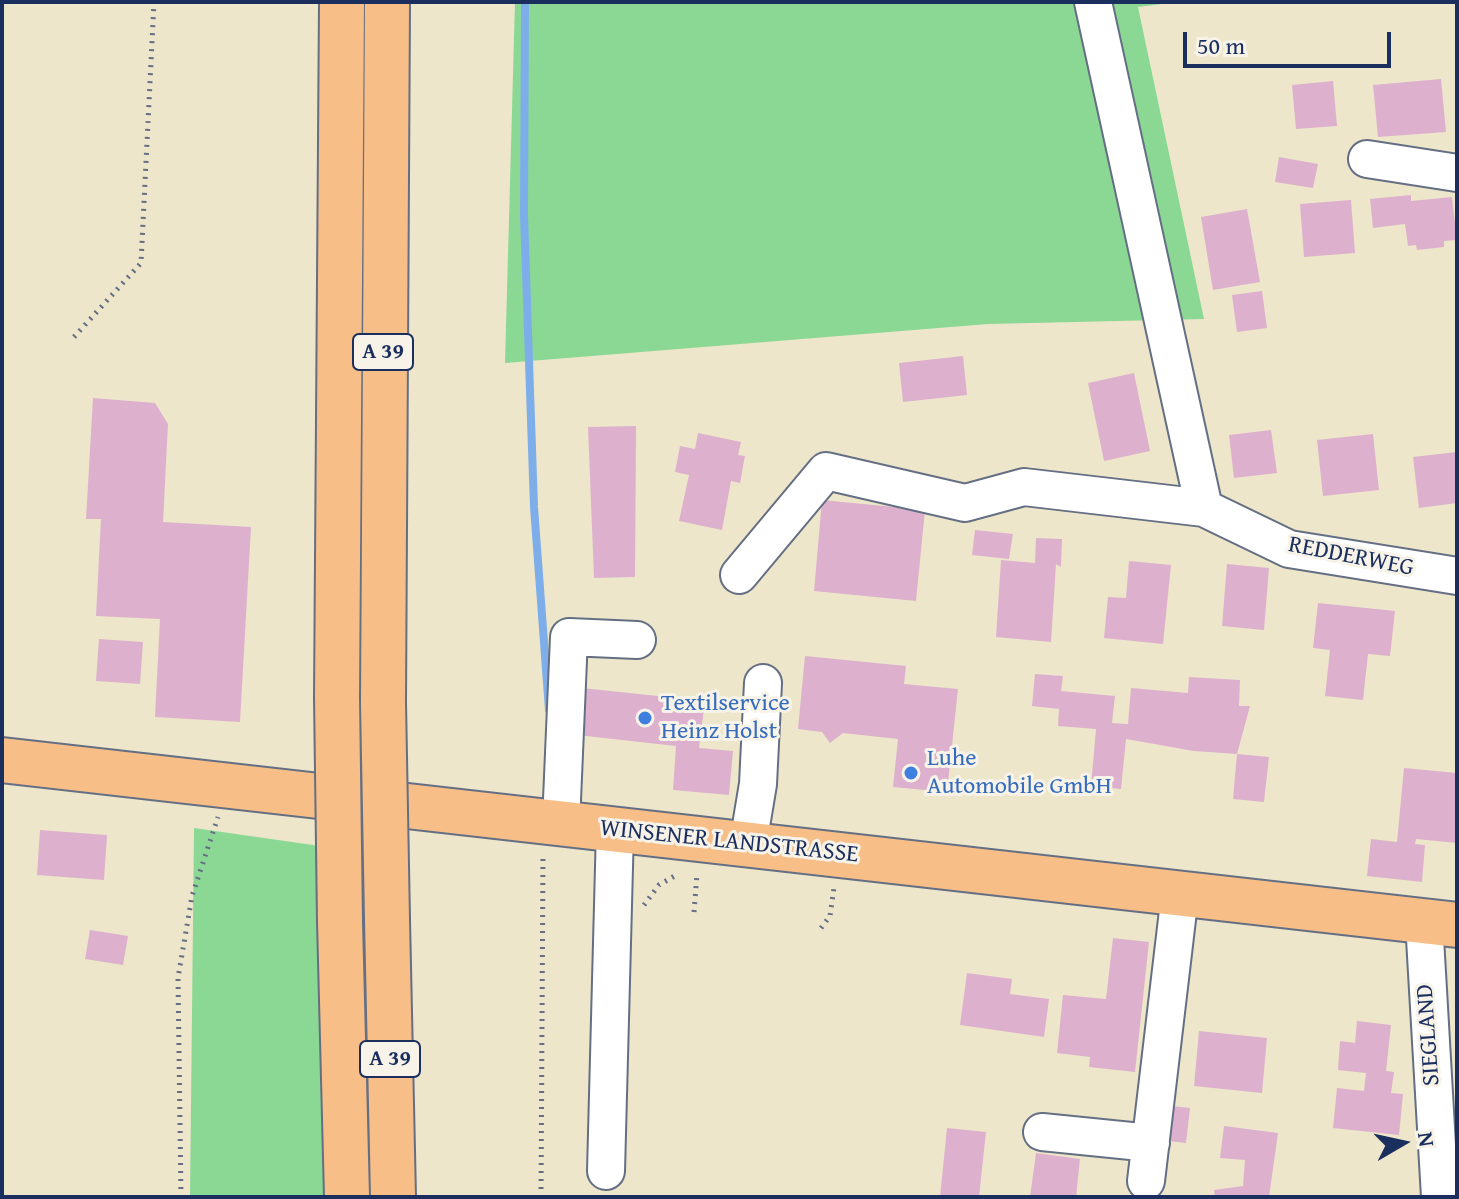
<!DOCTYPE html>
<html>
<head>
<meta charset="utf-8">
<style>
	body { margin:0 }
	#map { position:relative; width:1459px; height:1199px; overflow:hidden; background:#ede6ca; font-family:"Gentium Book Plus",serif }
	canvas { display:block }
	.frame { position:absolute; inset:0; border:4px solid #1b2f5e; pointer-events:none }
	.north { position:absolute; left:1363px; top:1103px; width:80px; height:80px; -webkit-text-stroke:6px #f7f3e8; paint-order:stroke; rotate:81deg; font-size:22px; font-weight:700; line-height:32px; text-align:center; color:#1b2f5e }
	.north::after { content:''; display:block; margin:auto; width:28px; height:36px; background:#1b2f5e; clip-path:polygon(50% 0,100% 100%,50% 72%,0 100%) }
	.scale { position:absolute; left:1183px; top:32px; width:208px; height:36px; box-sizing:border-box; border:4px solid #1b2f5e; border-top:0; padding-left:10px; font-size:24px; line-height:28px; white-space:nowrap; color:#1b2f5e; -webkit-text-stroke:6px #f7f3e8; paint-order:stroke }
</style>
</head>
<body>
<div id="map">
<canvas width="1459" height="1199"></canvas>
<div class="frame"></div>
<div class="north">N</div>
<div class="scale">50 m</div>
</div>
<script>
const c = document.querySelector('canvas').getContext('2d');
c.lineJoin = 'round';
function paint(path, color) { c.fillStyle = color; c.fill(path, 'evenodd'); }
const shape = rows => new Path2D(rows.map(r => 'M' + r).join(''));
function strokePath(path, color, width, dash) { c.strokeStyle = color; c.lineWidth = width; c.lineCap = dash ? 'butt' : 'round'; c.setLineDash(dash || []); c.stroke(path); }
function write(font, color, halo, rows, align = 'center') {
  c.font = font + ' "Gentium Book Plus",serif'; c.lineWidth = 6; c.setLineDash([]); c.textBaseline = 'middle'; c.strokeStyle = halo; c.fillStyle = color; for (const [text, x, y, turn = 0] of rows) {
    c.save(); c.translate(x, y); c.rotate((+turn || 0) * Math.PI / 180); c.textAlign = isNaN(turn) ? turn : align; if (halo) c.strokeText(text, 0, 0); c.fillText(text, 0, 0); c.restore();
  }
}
const green = shape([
	[515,2,1177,2,1138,7,1204,319,988,324,505,363],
	[194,828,320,846,325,1197,190,1197]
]);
const stream = shape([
	[525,2,524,215,534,507,549,710]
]);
const building = shape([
	[1441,79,1446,132,1378,137,1373,85],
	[1333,81,1337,126,1296,129,1292,85],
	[1279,157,1318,164,1313,188,1275,182],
	[1411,195,1411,201,1452,197,1457,240,1444,241,1444,247,1417,250,1416,245,1408,246,1405,224,1373,228,1370,199],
	[1351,200,1355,253,1304,257,1300,204],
	[1247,209,1260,282,1213,290,1201,217],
	[1262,291,1267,328,1237,332,1232,295],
	[963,356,967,395,903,402,899,363],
	[1134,373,1150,451,1104,461,1088,383],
	[93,398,155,403,168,424,163,522,251,527,240,722,155,717,160,619,96,616,101,519,86,519],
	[636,426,635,577,594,578,588,427],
	[1271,430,1277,473,1234,478,1229,435],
	[698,433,741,442,738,455,745,456,740,483,731,481,722,530,679,521,689,475,675,472,680,446,695,449],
	[1373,434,1379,490,1323,496,1317,440],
	[1457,452,1457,503,1419,508,1413,457],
	[822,500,925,510,916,601,814,591],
	[975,530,1013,534,1009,559,972,555],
	[1036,538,1062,539,1061,567,1056,564,1051,642,996,637,1001,560,1035,563],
	[1129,561,1171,565,1163,644,1104,638,1108,597,1126,598],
	[1227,564,1269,568,1264,630,1222,626],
	[1318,603,1395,611,1390,656,1368,654,1363,700,1325,696,1330,650,1313,648],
	[99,639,143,642,140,684,96,681],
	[805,656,906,666,904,684,958,689,947,792,893,787,898,739,843,733,830,743,822,732,798,729],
	[1035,674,1063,676,1061,691,1115,696,1112,723,1128,724,1131,688,1188,693,1189,677,1240,680,1239,706,1250,706,1237,754,1194,751,1126,739,1121,789,1091,786,1096,729,1058,726,1059,709,1032,706],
	[582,688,705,701,699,748,733,751,729,795,673,790,676,746,577,735],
	[1237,754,1269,757,1264,802,1233,799],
	[1404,768,1457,773,1457,843,1416,839,1415,844,1425,845,1422,882,1367,876,1371,839,1397,842],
	[40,830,107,835,104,880,37,875],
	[90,930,128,936,123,965,85,959],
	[1113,938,1149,942,1135,1072,1089,1067,1090,1057,1057,1053,1063,995,1106,999],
	[967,973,1012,979,1010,994,1049,999,1044,1037,960,1025],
	[1357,1021,1391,1025,1386,1071,1394,1072,1391,1093,1403,1094,1399,1135,1333,1128,1337,1088,1364,1091,1366,1073,1338,1070,1340,1041,1355,1043],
	[1199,1031,1267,1038,1262,1093,1194,1086],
	[1162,1105,1190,1108,1186,1143,1158,1140],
	[1224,1126,1278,1133,1269,1197,1215,1197,1214,1190,1243,1186,1245,1160,1220,1158],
	[947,1128,986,1132,979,1197,940,1197],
	[1036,1153,1080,1159,1076,1197,1030,1197]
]);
const path = shape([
	[74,337,141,263,154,2],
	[644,905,659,885,678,874],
	[694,912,697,874],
	[821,928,830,916,834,888],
	[181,1197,178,978,192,896,218,817],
	[541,1197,543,854]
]);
const minor = shape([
	[1367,159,1457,173],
	[1204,508,1289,549,1457,576],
	[739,575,826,471,965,503,1024,487,1204,508,1093,2],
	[561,823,569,637,637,640],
	[748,844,758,784,763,683],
	[1424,921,1440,1197],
	[1042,1132,1151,1143],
	[606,1171,615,829],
	[1146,1181,1180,894]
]);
const major = shape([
	[2,760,1457,925]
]);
const highway = shape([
	[337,697,342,2],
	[383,702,387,2],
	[387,920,393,1197],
	[340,921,347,1197]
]);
const highwayBridge = shape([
	[337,697,340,921],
	[383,702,387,920]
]);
const markers = [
	[645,718,8,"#3f7fe0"],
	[911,773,8,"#3f7fe0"]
];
const shields = [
	[383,352,60],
	[390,1059,60]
];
const shieldNames = [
	["A 39",383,352],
	["A 39",390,1059]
];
const streetNames = [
	["REDDERWEG",1351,557,11],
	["WINSENER LANDSTRASSE",729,842,6],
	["SIEGLAND",1429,1035,-94]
];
const shopNames = [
	["Textilservice",661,704],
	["Heinz Holst",661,732],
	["Luhe",927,759],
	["Automobile GmbH",927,787]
];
paint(green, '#8bd895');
strokePath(stream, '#7eaee9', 8);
paint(building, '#ddb1cd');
strokePath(minor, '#646f84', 40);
strokePath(major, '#646f84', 48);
strokePath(highway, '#646f84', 48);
strokePath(path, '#646f84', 5, [2, 6]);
strokePath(minor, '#fff', 36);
strokePath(major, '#f7be88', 44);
strokePath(highway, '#f7be88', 44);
strokePath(highwayBridge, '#646f84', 48, []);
strokePath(highwayBridge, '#f7be88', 44);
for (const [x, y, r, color] of markers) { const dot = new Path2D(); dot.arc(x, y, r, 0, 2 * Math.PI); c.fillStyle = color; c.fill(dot); strokePath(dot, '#f7f3e8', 3); }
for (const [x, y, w] of shields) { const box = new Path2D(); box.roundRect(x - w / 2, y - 18, w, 36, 6); c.fillStyle = '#f7f3e8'; c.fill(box); strokePath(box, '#1b2f5e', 2); }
write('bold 22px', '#1b2f5e', null, shieldNames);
write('24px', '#1b2f5e', '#f7f3e8', streetNames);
write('24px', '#366cbe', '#f7f3e8', shopNames, 'left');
</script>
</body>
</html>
